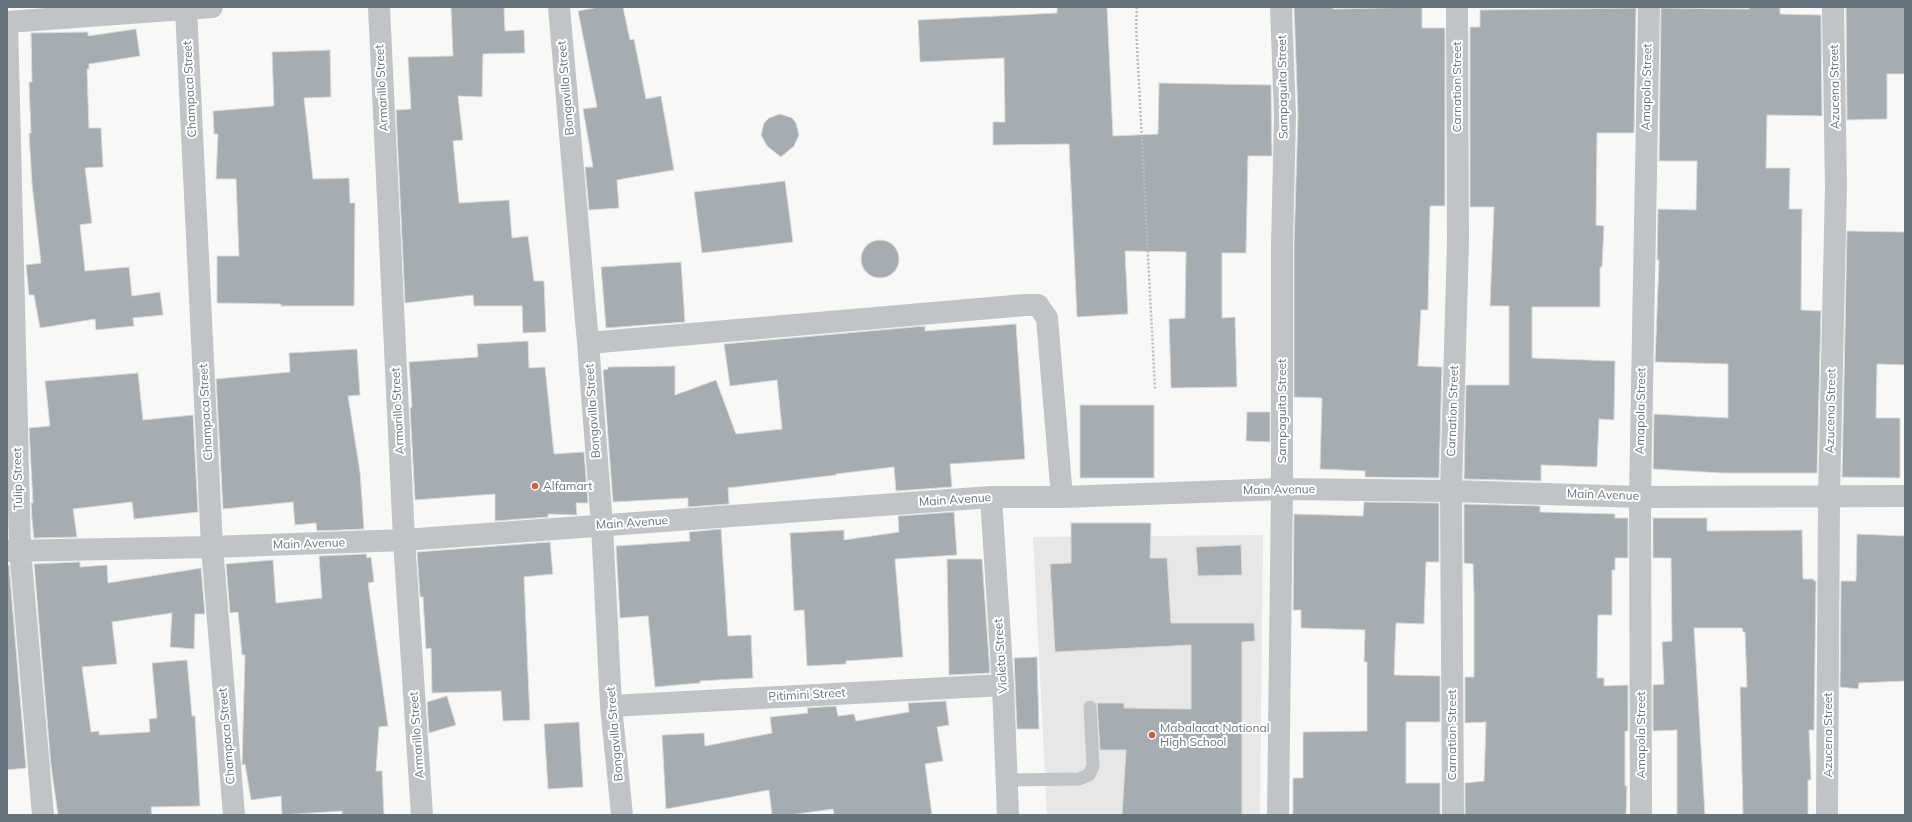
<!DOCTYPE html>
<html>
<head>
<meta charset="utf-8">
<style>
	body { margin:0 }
	#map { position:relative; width:1912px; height:822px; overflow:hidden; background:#f8f8f6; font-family:Mulish,sans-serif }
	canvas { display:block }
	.frame { position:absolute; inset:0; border:8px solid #66747d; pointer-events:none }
</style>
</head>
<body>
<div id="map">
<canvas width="1912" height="822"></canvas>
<div class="frame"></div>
</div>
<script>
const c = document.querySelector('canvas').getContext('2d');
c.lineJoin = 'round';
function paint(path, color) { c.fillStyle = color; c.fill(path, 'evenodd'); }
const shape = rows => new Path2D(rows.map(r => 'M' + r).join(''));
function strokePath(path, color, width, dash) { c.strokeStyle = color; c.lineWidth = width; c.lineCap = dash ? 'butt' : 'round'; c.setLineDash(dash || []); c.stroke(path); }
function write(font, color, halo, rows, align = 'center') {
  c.font = font + ' Mulish,sans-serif'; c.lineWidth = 4; c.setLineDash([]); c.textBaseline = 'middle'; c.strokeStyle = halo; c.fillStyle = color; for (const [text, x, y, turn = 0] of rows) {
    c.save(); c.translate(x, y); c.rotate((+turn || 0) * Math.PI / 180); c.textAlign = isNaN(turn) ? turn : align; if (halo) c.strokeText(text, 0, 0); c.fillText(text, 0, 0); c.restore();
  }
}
const built = shape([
	[1263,535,1260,815,1047,815,1033,537]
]);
const building = shape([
	[451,7,504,7,505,31,524,30,525,53,483,54,482,97,458,96,463,140,453,141,459,203,509,200,512,238,528,236,534,281,544,281,546,332,523,333,522,306,474,306,473,295,405,303,396,110,411,109,408,57,453,56,451,7],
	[599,7,623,7,630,40,634,39,646,99,661,96,674,170,617,180,619,208,589,210,585,167,593,167,583,109,597,107,578,11,599,7],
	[1057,7,1107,7,1113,136,1158,134,1159,83,1271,85,1272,156,1248,156,1246,253,1222,253,1222,318,1235,317,1237,387,1171,388,1169,319,1185,318,1186,252,1125,251,1128,314,1077,317,1069,144,993,145,993,122,1005,122,1004,58,920,62,918,20,1057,13,1057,7],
	[1294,7,1333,7,1333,9,1422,7,1422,28,1445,28,1445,206,1430,206,1428,310,1421,310,1418,366,1442,367,1439,478,1365,477,1365,471,1320,469,1322,398,1294,397,1294,245,1298,116,1294,7],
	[1749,7,1780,7,1780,14,1821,15,1822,116,1767,115,1766,168,1790,168,1789,209,1802,209,1801,310,1821,311,1817,473,1722,473,1653,469,1654,414,1728,418,1728,364,1655,362,1659,260,1657,260,1658,209,1696,210,1697,161,1659,161,1661,8,1749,9,1749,7],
	[1846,7,1905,7,1905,74,1887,74,1887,119,1847,120,1846,7],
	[1636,8,1634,133,1597,133,1596,225,1604,226,1602,267,1600,267,1600,307,1532,307,1532,358,1615,361,1614,420,1599,419,1597,467,1541,465,1541,481,1464,479,1466,385,1509,385,1509,306,1490,306,1494,207,1470,207,1470,27,1480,27,1480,10,1636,8],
	[136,29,140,56,89,64,89,69,87,69,89,128,101,128,103,167,85,168,92,223,80,225,85,271,129,267,132,296,160,292,163,315,133,318,134,326,96,330,95,319,40,328,34,295,29,295,26,265,41,263,32,184,29,133,31,133,29,82,32,82,31,33,88,32,88,36,136,29],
	[330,50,331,97,304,98,313,179,349,178,350,203,355,203,354,306,281,306,281,304,217,303,217,256,239,256,236,179,216,179,218,134,214,134,213,111,274,106,272,52,330,50],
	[780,114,792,118,796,123,799,135,794,146,781,157,767,146,761,135,764,123,769,118,780,114],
	[785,181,793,242,702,253,694,192,785,181],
	[1847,231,1905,232,1905,365,1877,364,1876,418,1900,418,1900,478,1842,477,1847,231],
	'861 259a19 19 0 1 1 38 0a19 19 0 1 1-38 0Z',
	[681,262,685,322,606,328,601,267,681,262],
	[1016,324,1025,459,950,464,952,487,896,491,894,467,836,474,836,475,728,488,729,504,688,507,688,498,613,502,603,370,608,369,608,367,675,366,675,395,716,380,736,434,782,429,777,380,730,386,724,344,925,326,925,331,1016,324],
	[528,341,529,368,545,367,554,454,584,452,588,503,576,503,577,515,548,514,548,517,495,521,495,494,415,500,410,408,412,407,409,362,478,357,477,344,528,341],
	[357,349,360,395,348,396,360,472,364,529,317,531,316,523,295,525,293,502,223,509,216,379,290,372,289,353,357,349],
	[138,373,143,420,193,415,198,512,134,519,132,502,73,509,77,537,34,538,32,520,31,503,33,503,29,428,50,426,45,381,138,373],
	[1080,405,1154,405,1154,478,1080,478,1080,405],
	[1247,412,1270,412,1270,442,1246,441,1247,412],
	[1364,502,1439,503,1439,562,1426,562,1424,624,1396,623,1394,675,1440,676,1440,722,1406,722,1406,783,1440,783,1440,815,1293,815,1293,778,1303,778,1303,732,1367,731,1367,662,1364,662,1365,630,1301,628,1301,610,1293,610,1294,514,1363,516,1364,502],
	[1464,504,1540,506,1540,512,1615,514,1615,518,1628,518,1628,558,1615,558,1615,570,1612,570,1612,615,1598,615,1597,678,1604,678,1604,686,1628,685,1628,731,1625,731,1625,786,1627,786,1626,815,1465,815,1465,783,1484,781,1486,722,1465,723,1465,677,1474,677,1474,594,1473,564,1464,563,1464,504],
	[954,512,957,555,895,559,903,657,846,661,846,664,807,666,804,610,794,611,790,533,844,530,844,540,899,532,898,516,954,512],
	[1653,518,1707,518,1707,531,1802,530,1803,579,1814,579,1814,581,1816,581,1814,730,1809,730,1811,780,1808,780,1808,815,1743,815,1740,687,1747,687,1745,632,1743,632,1742,628,1694,628,1705,815,1677,815,1677,730,1653,731,1653,685,1664,684,1662,642,1672,641,1671,558,1653,558,1653,518],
	[1071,523,1151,523,1150,558,1167,558,1171,623,1254,623,1255,641,1242,642,1242,815,1122,815,1126,750,1100,750,1097,703,1124,703,1124,708,1191,709,1191,645,1055,652,1050,564,1071,563,1071,523],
	[721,529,728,636,751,635,753,678,700,681,700,683,655,687,648,616,620,618,616,546,690,541,689,532,721,529],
	[1857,534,1905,536,1905,681,1859,683,1858,689,1840,687,1841,581,1856,581,1857,534],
	[550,542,553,574,524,577,530,720,503,721,501,691,432,693,431,648,426,649,423,597,420,597,417,552,550,542],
	[1241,545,1242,575,1198,576,1196,547,1241,545],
	[366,554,367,558,371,557,374,582,368,583,388,726,379,727,376,771,382,771,384,815,342,815,342,811,282,815,281,796,251,800,245,764,242,765,245,655,242,655,238,612,230,613,226,564,273,560,276,603,322,598,319,556,366,554],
	[947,559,982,559,990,673,949,675,947,559],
	[80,562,80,567,107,565,108,583,201,568,205,614,195,614,194,649,170,647,172,613,112,622,117,664,82,667,91,732,99,731,99,735,150,732,149,719,157,718,152,663,187,660,192,716,195,716,200,806,151,807,152,815,58,815,51,766,34,564,80,562],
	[7,565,9,565,26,768,7,770,7,565],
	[1037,657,1039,729,1017,729,1014,658,1037,657],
	[447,696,456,725,429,733,427,702,447,696],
	[946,701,949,725,937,727,943,761,925,764,932,815,834,815,833,809,790,815,772,815,769,790,666,809,662,735,704,733,705,746,772,733,770,717,808,713,807,708,836,706,838,716,854,714,856,721,909,712,908,703,946,701],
	[579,722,583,787,548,789,544,724,579,722]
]);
const path = shape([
	[1137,7,1136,26,1155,389]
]);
const lane = shape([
	[1007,780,1079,779,1089,775,1093,766,1090,707]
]);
const street = shape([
	[379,7,404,540,422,815],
	[559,7,588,343,602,525,611,706,622,815],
	[186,9,212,547,234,815],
	[7,22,20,550,43,815],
	[7,22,212,7],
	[588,343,1025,305,1038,305,1047,318,1062,497],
	[991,497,1003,685,1008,815],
	[7,551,212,547,404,540,991,497,1062,497,1282,489,1451,491,1640,497,1905,496],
	[611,706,1003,685],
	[1278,815,1282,489,1282,245,1285,116,1281,7],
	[1453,815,1451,491,1458,241,1457,7],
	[1641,815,1640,497,1649,7],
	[1827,815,1829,497,1836,186,1833,7]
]);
const markers = [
	[535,486,4,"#d05c3f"],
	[1152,735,4,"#d05c3f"]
];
const streetNames = [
	["Sampaguita Street",1283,87,-91],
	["Carnation Street",1457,87,-90],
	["Amapola Street",1647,87,-89],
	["Azucena Street",1835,87,-91],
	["Armarillo Street",382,88,-93],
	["Bongavilla Street",566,88,-95],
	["Champaca Street",190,89,-93],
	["Armarillo Street",398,411,-93],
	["Bongavilla Street",593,411,-94],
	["Sampaguita Street",1282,411,-90],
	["Carnation Street",1453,411,-88],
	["Amapola Street",1641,411,-89],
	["Azucena Street",1831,411,-89],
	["Champaca Street",206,412,-93],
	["Tulip Street",18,479,-91],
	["Main Avenue",1279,490,-1],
	["Main Avenue",1603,495,2],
	["Main Avenue",955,500,-4],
	["Main Avenue",632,523,-4],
	["Main Avenue",309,544,-2],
	["Violeta Street",1001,656,-94],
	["Pitimini Street",807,695,-3],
	["Bongavilla Street",615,734,-95],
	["Armarillo Street",417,735,-94],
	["Carnation Street",1452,735,-90],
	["Amapola Street",1641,735,-90],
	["Azucena Street",1828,735,-90],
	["Champaca Street",227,736,-95]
];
const poiNames = [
	["Alfamart",543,486],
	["Mabalacat National",1160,728],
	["High School",1160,742]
];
paint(built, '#e6e7e6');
paint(building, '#a6adb2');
strokePath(building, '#dadad8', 1);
strokePath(path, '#babdbf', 2.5, [2, 2]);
strokePath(lane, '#c0c4c7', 13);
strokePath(street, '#c0c4c7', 22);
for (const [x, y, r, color] of markers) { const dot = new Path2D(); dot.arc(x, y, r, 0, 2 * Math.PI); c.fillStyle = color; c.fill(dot); strokePath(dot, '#fff', 1.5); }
write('12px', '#66747d', '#fff', streetNames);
write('12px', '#66747d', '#fff', poiNames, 'left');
</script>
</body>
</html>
